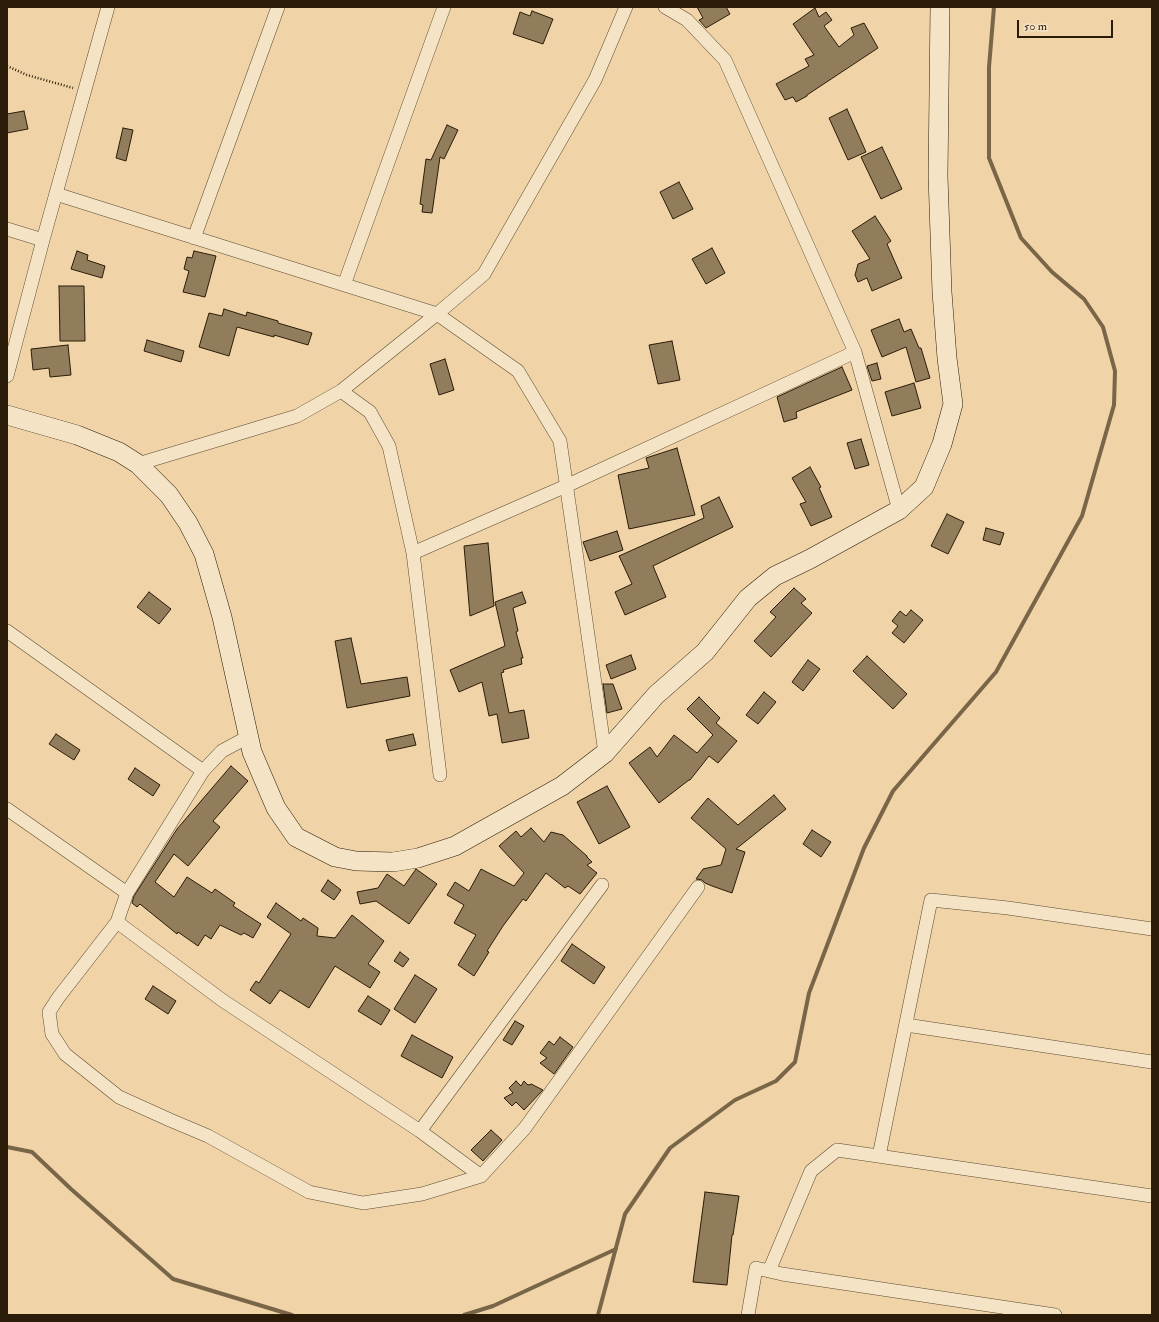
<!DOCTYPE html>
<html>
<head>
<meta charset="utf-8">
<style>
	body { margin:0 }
	#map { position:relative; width:1159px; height:1322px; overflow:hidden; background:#f0d4a7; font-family:"IM FELL Double Pica",serif }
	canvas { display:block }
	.frame { position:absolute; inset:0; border:8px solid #2b1c09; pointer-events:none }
	.scale { position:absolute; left:1017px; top:20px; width:96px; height:18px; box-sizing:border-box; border:2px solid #2b1c09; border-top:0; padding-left:5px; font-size:12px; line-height:14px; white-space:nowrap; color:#2b1c09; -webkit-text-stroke:3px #f5e3c6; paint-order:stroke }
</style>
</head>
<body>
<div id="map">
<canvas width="1159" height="1322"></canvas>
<div class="frame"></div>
<div class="scale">50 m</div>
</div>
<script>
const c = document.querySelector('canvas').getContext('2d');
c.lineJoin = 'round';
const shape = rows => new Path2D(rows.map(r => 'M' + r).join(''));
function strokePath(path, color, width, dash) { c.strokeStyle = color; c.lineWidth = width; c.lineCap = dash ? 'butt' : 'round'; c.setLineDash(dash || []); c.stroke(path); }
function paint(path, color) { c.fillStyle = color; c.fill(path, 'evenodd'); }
const stream = shape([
	[7,1147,32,1152,71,1189,173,1279,292,1315],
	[464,1315,493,1306,616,1249],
	[598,1315,625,1214,670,1148,735,1100,776,1081,795,1062,809,993,864,848,893,791,996,672,1082,516,1114,405,1115,371,1103,327,1084,299,1052,272,1021,238,989,158,989,67,994,7]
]);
const building = shape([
	[697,7,726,7,730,14,706,28,699,20,703,18,697,7],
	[815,8,819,17,826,12,832,20,824,26,839,47,854,35,851,28,864,23,878,48,807,95,807,96,796,102,793,97,785,100,776,84,809,66,805,59,814,55,793,24,815,8],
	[532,11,553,19,543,44,513,34,520,12,530,16,532,11],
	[847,109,866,152,848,160,829,118,847,109],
	[24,111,28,129,7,133,7,114,24,111],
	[447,125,458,130,444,159,440,157,432,213,422,212,423,205,420,204,426,159,431,160,447,125],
	[123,128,133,130,126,161,116,158,123,128],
	[882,147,902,189,881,199,861,157,882,147],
	[679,182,693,209,673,219,660,192,679,182],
	[875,216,891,241,887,244,902,278,872,291,867,278,858,282,855,275,858,264,870,259,852,231,875,216],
	[712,248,725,273,706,284,692,259,712,248],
	[77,251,88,255,87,260,105,266,102,278,71,269,77,251],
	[194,251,216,256,205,297,183,292,189,271,184,269,187,257,192,258,194,251],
	[59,286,84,286,85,341,60,341,59,286],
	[224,309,246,316,247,312,278,321,278,323,312,333,308,345,274,335,274,337,237,327,229,356,199,347,209,313,222,316,224,309],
	[899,319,904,332,911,329,919,348,921,348,930,378,916,382,906,347,882,357,871,330,899,319],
	[147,340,184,351,181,362,144,351,147,340],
	[672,341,680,380,658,384,649,345,672,341],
	[68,345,71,375,50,377,49,368,33,370,31,349,68,345],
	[445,359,454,390,439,395,430,364,445,359],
	[877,363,881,379,872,381,867,366,877,363],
	[842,367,852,390,796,412,797,418,784,422,777,397,842,367],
	[914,383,921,408,892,416,885,392,914,383],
	[861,439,869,465,855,469,847,443,861,439],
	[677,448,695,515,629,529,618,475,649,468,646,458,677,448],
	[810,467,821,487,819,488,832,517,811,526,800,504,806,502,792,478,810,467],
	[719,497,733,527,653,566,666,597,625,615,615,592,632,584,619,556,704,518,701,506,719,497],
	[947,514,964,522,948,554,931,546,947,514],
	[986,528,1004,533,1000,545,983,540,986,528],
	[617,531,623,550,590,561,583,542,617,531],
	[488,543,494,606,470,616,464,546,488,543],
	[794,588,806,599,801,603,812,613,771,657,754,641,776,617,770,612,794,588],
	[149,592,171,609,159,624,137,607,149,592],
	[522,592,526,603,513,608,518,631,516,632,523,658,521,658,522,664,503,670,504,672,501,673,509,713,524,710,529,738,502,743,497,714,489,716,482,682,459,692,450,670,505,646,495,602,522,592],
	[911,610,923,620,904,643,892,633,898,626,892,621,900,611,906,616,911,610],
	[351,638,361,684,407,677,410,696,347,708,335,641,351,638],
	[631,655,636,669,611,679,606,665,631,655],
	[867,656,907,694,893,709,853,671,867,656],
	[808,660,820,669,803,691,792,682,808,660],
	[603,684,613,684,622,709,607,713,603,684],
	[764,692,776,702,758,724,746,715,764,692],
	[699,697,720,718,716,723,737,741,718,763,709,756,690,780,689,780,659,803,629,763,650,747,657,757,674,735,697,753,713,735,687,709,699,697],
	[56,734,80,750,74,760,49,744,56,734],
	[413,734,416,745,389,751,386,740,413,734],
	[231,766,248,781,213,821,220,827,188,866,174,854,155,882,174,897,187,877,212,893,215,889,235,903,233,906,261,924,253,938,244,933,241,935,220,925,211,939,205,935,198,946,178,932,177,934,140,904,137,907,132,903,134,896,177,829,231,766],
	[135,768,160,785,153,796,128,779,135,768],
	[607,786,630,827,599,844,577,802,607,786],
	[774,795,786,809,736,849,745,852,732,893,712,886,705,883,702,880,696,879,703,869,721,865,726,849,691,818,708,798,738,825,774,795],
	[531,828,544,842,551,832,563,835,587,856,587,857,592,862,587,865,597,873,580,894,568,886,565,888,546,873,526,901,523,899,503,926,487,951,489,952,474,976,458,965,476,935,454,923,464,905,447,895,455,882,469,891,481,869,514,886,524,873,499,846,516,831,521,837,531,828],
	[812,830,831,842,821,857,803,844,812,830],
	[416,869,437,884,409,924,376,901,360,904,357,892,378,888,387,874,404,886,416,869],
	[328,880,341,890,334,900,321,891,328,880],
	[276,903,301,921,303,918,318,928,317,936,335,938,352,915,384,941,368,964,380,972,370,988,335,966,309,1008,280,990,270,1004,250,990,256,981,259,983,291,934,267,917,276,903],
	[572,944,605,967,594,984,561,961,572,944],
	[400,952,409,959,403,967,394,961,400,952],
	[415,975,437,989,415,1023,394,1009,415,975],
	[153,986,176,1001,168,1014,145,999,153,986],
	[368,996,390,1010,381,1025,358,1011,368,996],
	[515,1021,524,1026,512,1045,503,1040,515,1021],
	[412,1035,453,1057,442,1078,401,1056,412,1035],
	[560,1037,573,1047,554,1074,540,1063,547,1058,540,1053,549,1041,554,1045,560,1037],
	[516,1081,521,1086,524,1081,528,1085,532,1084,533,1085,543,1090,524,1110,516,1102,512,1106,504,1098,513,1093,509,1088,516,1081],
	[491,1130,502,1140,483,1161,471,1150,491,1130],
	[705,1192,739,1196,733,1235,732,1235,727,1285,693,1282,705,1192]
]);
const path = shape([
	[7,66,27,75,73,88]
]);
const street = shape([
	[665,7,687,20,725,60,855,352,899,510],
	[56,194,437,314,518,371,560,441,605,753],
	[7,229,43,240],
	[194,238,278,7],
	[344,285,444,7],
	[7,376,43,240,108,7],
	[341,391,370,412,389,446,413,553,440,775],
	[138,464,297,416,341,391,437,314,484,274,595,80,626,7],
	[413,553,566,486,855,352],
	[7,631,203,771],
	[248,737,222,751,203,771,127,893,117,922,222,1000,420,1131,481,1176],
	[7,809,127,893],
	[117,922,58,998,49,1012,52,1034,65,1054,119,1097,170,1120,208,1136,309,1192,363,1203,422,1194,481,1176,525,1128,698,887],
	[906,1025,1152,1062],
	[420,1131,602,885],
	[879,1156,931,900,1008,908,1152,929],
	[769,1271,811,1171,837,1150,1152,1196],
	[748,1315,756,1268,782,1274,1055,1315]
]);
const secondary = shape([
	[7,415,77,435,119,452,138,464,169,495,188,523,204,554,222,617,252,752,276,808,296,837,335,857,356,861,393,862,418,858,455,846,562,786,605,753,656,695,705,652,748,598,775,576,810,559,899,510,924,487,942,444,953,404,947,358,942,292,938,176,940,7]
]);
strokePath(stream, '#796547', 4);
paint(building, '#917c5b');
strokePath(building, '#2b1c09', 1);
strokePath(street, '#5c4a30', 14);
strokePath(secondary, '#2b1c09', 20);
strokePath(path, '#2b1c09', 2.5, [1, 2]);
strokePath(street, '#f5e3c6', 13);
strokePath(secondary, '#f5e3c6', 19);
</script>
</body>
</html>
